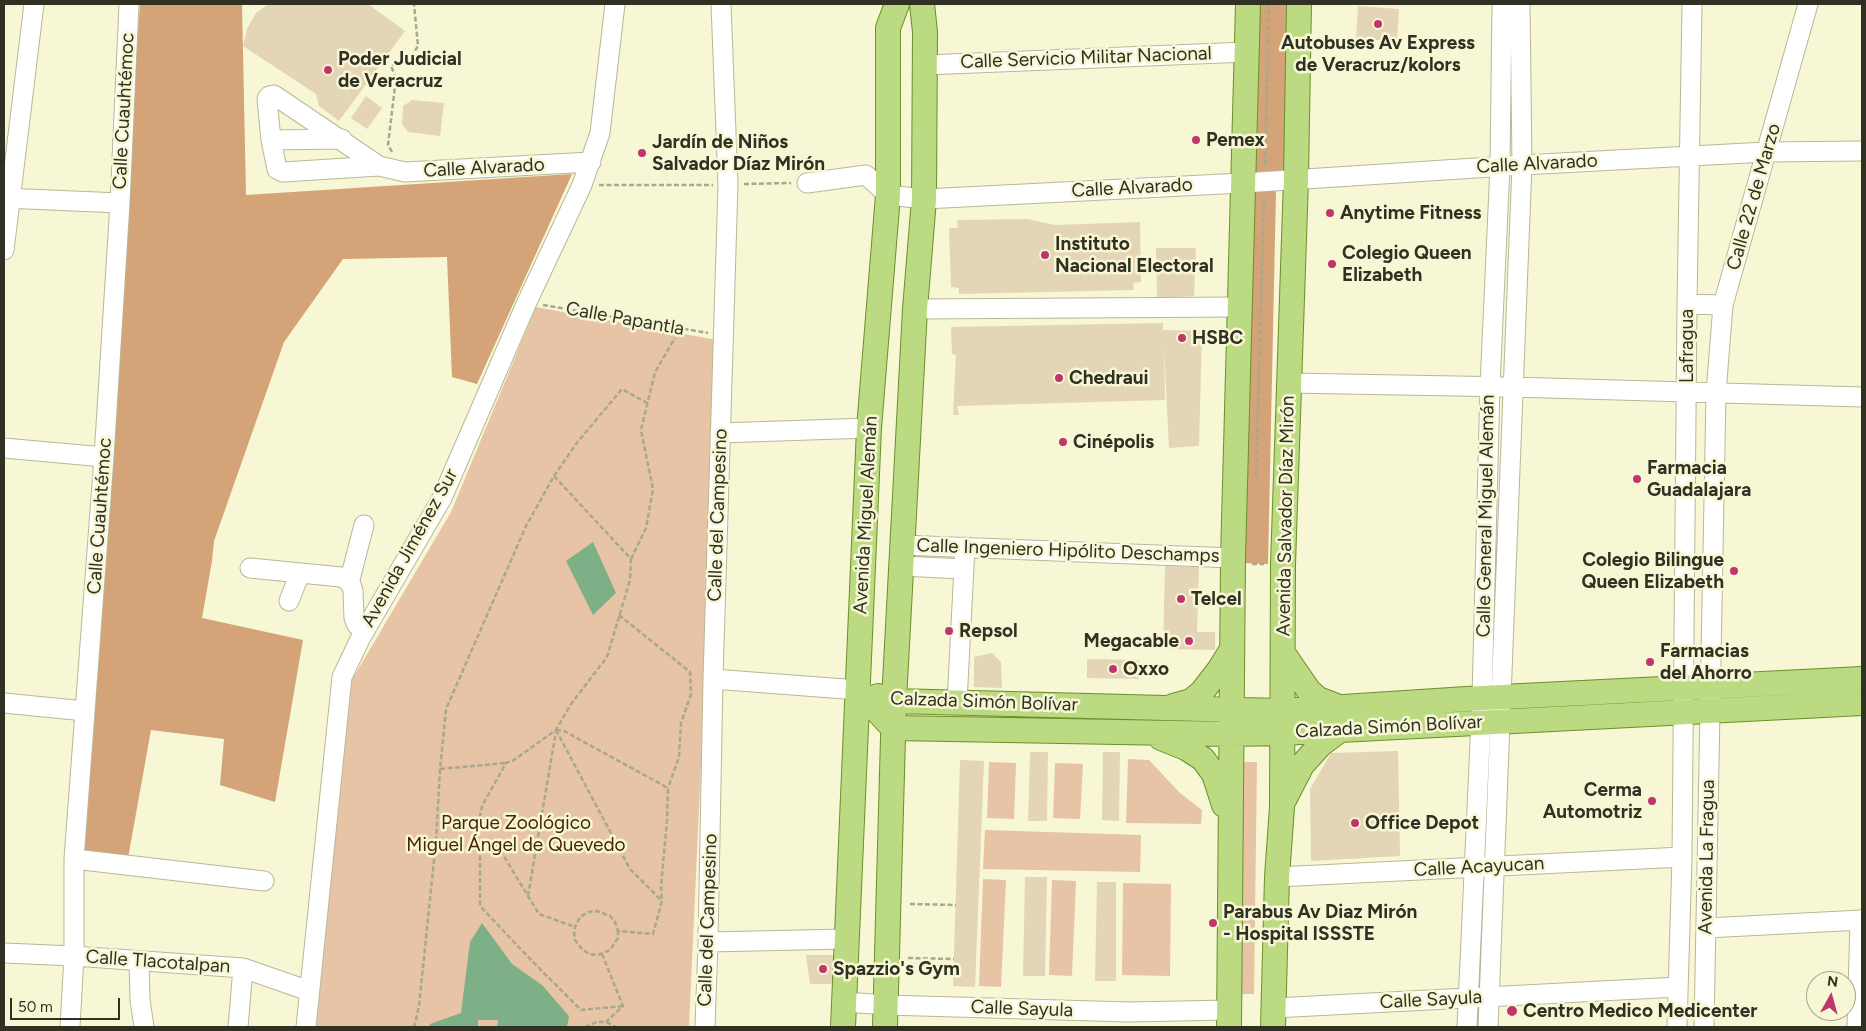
<!DOCTYPE html>
<html>
<head>
<meta charset="utf-8">
<style>
	body { margin:0 }
	#map { position:relative; width:1866px; height:1031px; overflow:hidden; background:#f7f7d5; font-family:Figtree,sans-serif }
	canvas { display:block }
	.frame { position:absolute; inset:0; border:5px solid #303023; pointer-events:none }
	.north { position:absolute; left:1806px; top:971px; width:50px; height:50px; box-sizing:border-box; background:#f7f7d5; border:1px solid #a7a78e; border-radius:50%; rotate:7deg; font-size:14px; font-weight:700; line-height:20px; text-align:center; color:#303023 }
	.north::after { content:''; display:block; margin:auto; width:18px; height:22px; background:#bf356e; clip-path:polygon(50% 0,100% 100%,50% 72%,0 100%) }
	.scale { position:absolute; left:10px; top:998px; width:110px; height:22px; box-sizing:border-box; border:2px solid #303023; border-top:0; padding-left:6px; font-size:15px; line-height:18px; white-space:nowrap; color:#303023; -webkit-text-stroke:4px #f7f7d5; paint-order:stroke }
</style>
</head>
<body>
<div id="map">
<canvas width="1866" height="1031"></canvas>
<div class="frame"></div>
<div class="north">N</div>
<div class="scale">50 m</div>
</div>
<script>
const c = document.querySelector('canvas').getContext('2d');
c.lineJoin = 'round';
function paint(path, color) { c.fillStyle = color; c.fill(path, 'evenodd'); }
const shape = rows => new Path2D(rows.map(r => 'M' + r).join(''));
function strokePath(path, color, width, dash) { c.strokeStyle = color; c.lineWidth = width; c.lineCap = dash ? 'butt' : 'round'; c.setLineDash(dash || []); c.stroke(path); }
function write(font, color, halo, rows, align = 'center') {
  c.font = font + ' Figtree,sans-serif'; c.lineWidth = 5; c.setLineDash([]); c.textBaseline = 'middle'; c.strokeStyle = halo; c.fillStyle = color; for (const [text, x, y, turn = 0] of rows) {
    c.save(); c.translate(x, y); c.rotate((+turn || 0) * Math.PI / 180); c.textAlign = isNaN(turn) ? turn : align; if (halo) c.strokeText(text, 0, 0); c.fillText(text, 0, 0); c.restore();
  }
}
const green = shape([
	[536,307,717,340,710,568,689,1027,315,1027,350,683,451,512],
	[1128,759,1149,760,1180,793,1202,810,1201,824,1126,823],
	[989,762,1016,763,1014,819,987,818],
	[1242,762,1257,762,1254,994,1236,994],
	[1055,763,1083,764,1080,819,1053,818],
	[985,830,1141,835,1140,872,983,869],
	[983,879,1006,880,1001,987,979,986],
	[1052,880,1076,881,1072,976,1049,975],
	[1123,883,1171,884,1170,976,1122,975]
]);
const forest = shape([
	[140,4,242,4,246,195,572,174,477,384,452,377,447,257,343,259,284,342,214,541,212,561,202,618,303,640,275,802,220,785,224,739,151,730,128,858,84,854],
	[1252,4,1289,4,1284,166,1276,191,1268,564,1241,563]
]);
const water = shape([
	[593,542,616,593,593,615,566,561],
	[482,923,512,964,542,985,569,1016,567,1027,497,1027,498,1020,478,1020,478,1027,429,1027,430,1024,461,1013,470,942]
]);
const building = shape([
	[268,4,368,4,405,31,339,121,319,106,316,94,243,46,247,29,256,13],
	[1358,6,1399,9,1397,41,1356,39],
	[366,96,382,108,367,129,351,118],
	[412,100,444,103,440,136,408,132,402,124,403,106],
	[1028,219,1055,225,1140,222,1141,282,1133,283,1134,290,959,294,959,288,951,287,949,228,958,228,957,220],
	[1156,248,1196,248,1194,296,1157,298],
	[1163,323,1163,330,1202,331,1199,446,1169,448,1164,348,1165,400,957,406,959,415,953,415,956,355,952,354,951,327],
	[1165,566,1199,567,1197,632,1215,632,1215,650,1163,649],
	[992,653,1001,662,1002,688,974,687,974,657],
	[1087,659,1139,660,1139,679,1087,678],
	[1398,751,1400,856,1311,861,1310,789,1331,753],
	[1030,752,1048,752,1047,821,1028,821],
	[1103,752,1120,752,1119,821,1102,820],
	[960,760,984,761,975,987,953,986],
	[1025,877,1047,877,1045,976,1023,976],
	[1097,882,1116,882,1116,981,1095,981],
	[806,955,838,955,839,984,810,984]
]);
const path = shape([
	[392,152,388,145,396,78,391,66,399,60,404,62,411,57,418,46,414,4],
	[1265,165,1269,4],
	[744,184,791,183],
	[599,185,713,185],
	[543,305,708,333],
	[554,476,576,444,622,389,647,403],
	[1256,477,1264,198],
	[631,559,646,528,653,489,641,430,655,372,675,338],
	[1252,564,1264,564],
	[619,615,690,672,691,694,681,723,679,757,668,788],
	[556,730,564,731,668,788,667,820,661,887,662,901,653,934,618,931,615,922,610,916,597,911,588,912,580,917,575,927,574,933,575,940,582,949,589,954,598,955,610,950,618,938,618,931],
	[556,730,630,869,662,901],
	[440,769,506,763],
	[480,848,480,906,533,962,581,1010,623,1006],
	[528,896,556,731],
	[910,904,956,905],
	[602,954,623,1006,606,1022],
	[908,958,954,959],
	[413,1027,415,1024,419,1006,436,841,440,769,446,709,526,526,554,476,631,559,630,580,607,657,571,704,556,730,514,760,506,763,482,806,476,837,480,848,497,845,539,914,575,927],
	[585,1027,597,1022,606,1022,616,1027]
]);
const minor = shape([
	[925,65,1247,52],
	[271,140,342,139],
	[379,166,274,95,269,96,267,99,271,140,277,169,283,172,379,166,405,172,591,162],
	[807,183,866,175,888,195,924,199,1243,183,1522,165,1766,152,1862,151],
	[4,198,120,203],
	[4,250,34,4],
	[1687,304,1723,305],
	[915,309,1241,307],
	[1289,383,1512,387,1862,397],
	[720,433,869,428],
	[4,448,104,457],
	[902,545,1233,558],
	[901,566,964,569],
	[250,568,341,577,347,580,351,584,353,591,354,618,357,625,365,631],
	[349,583,364,525],
	[289,601,300,573],
	[713,679,858,690],
	[4,703,85,711],
	[957,703,965,547],
	[74,859,264,881],
	[1277,877,1682,857],
	[1706,928,1862,920],
	[708,942,846,939],
	[4,953,74,956,243,968,309,991],
	[139,961,140,1000,144,1027],
	[845,1002,886,1005,1129,1012,1230,1010],
	[1274,1008,1678,987],
	[70,1027,74,956,74,859,104,457,120,203,129,4],
	[238,1027,243,968],
	[306,1027,342,677,361,637,442,498,527,302,582,185,600,133,615,4],
	[705,1027,708,942,713,679,728,184,721,4],
	[1467,1027,1482,698,1490,386,1500,166,1502,4],
	[1488,1027,1522,165,1520,4],
	[1677,1027,1682,857,1687,304,1692,4],
	[1704,1027,1716,393,1723,305,1808,4],
	[1857,1027,1860,920]
]);
const major = shape([
	[1283,653,1309,691,1318,699,1339,707],
	[858,690,893,728,1231,734,1282,733,1862,703],
	[878,696,894,701,1282,711,1482,698,1862,679],
	[1173,706,1191,701,1202,692,1219,670,1232,649],
	[1161,738,1186,748,1203,759,1214,774,1224,805],
	[1284,800,1302,765,1321,744,1340,730],
	[843,1027,869,428,888,195,888,28,897,4],
	[885,1027,894,701,915,309,924,199,925,32,922,4],
	[1229,1027,1233,558,1248,4],
	[1273,1027,1277,877,1282,807,1283,565,1296,179,1299,4]
]);
const markers = [
	[1378,24,5,"#bf356e"],
	[328,70,5,"#bf356e"],
	[1196,140,5,"#bf356e"],
	[642,153,5,"#bf356e"],
	[1330,213,5,"#bf356e"],
	[1045,255,5,"#bf356e"],
	[1332,264,5,"#bf356e"],
	[1182,338,5,"#bf356e"],
	[1059,378,5,"#bf356e"],
	[1063,442,5,"#bf356e"],
	[1637,479,5,"#bf356e"],
	[1734,571,5,"#bf356e"],
	[1181,599,5,"#bf356e"],
	[949,631,5,"#bf356e"],
	[1189,641,5,"#bf356e"],
	[1650,662,5,"#bf356e"],
	[1113,669,5,"#bf356e"],
	[1652,801,5,"#bf356e"],
	[1355,823,5,"#bf356e"],
	[1213,923,5,"#bf356e"],
	[823,969,5,"#bf356e"],
	[1512,1011,6,"#bf356e"]
];
const poiNames = [
	["Autobuses Av Express",1378,43,"center"],
	["de Veracruz/kolors",1378,65,"center"],
	["Poder Judicial",338,59],
	["de Veracruz",338,81],
	["Pemex",1206,140],
	["Jardín de Niños",652,142],
	["Salvador Díaz Mirón",652,164],
	["Anytime Fitness",1340,213],
	["Instituto",1055,244],
	["Nacional Electoral",1055,266],
	["Colegio Queen",1342,253],
	["Elizabeth",1342,275],
	["HSBC",1192,338],
	["Chedraui",1069,378],
	["Cinépolis",1073,442],
	["Farmacia",1647,468],
	["Guadalajara",1647,490],
	["Colegio Bilingue",1724,560,"right"],
	["Queen Elizabeth",1724,582,"right"],
	["Telcel",1191,599],
	["Repsol",959,631],
	["Megacable",1179,641,"right"],
	["Farmacias",1660,651],
	["del Ahorro",1660,673],
	["Oxxo",1123,669],
	["Cerma",1642,790,"right"],
	["Automotriz",1642,812,"right"],
	["Office Depot",1365,823],
	["Parabus Av Diaz Mirón",1223,912],
	["- Hospital ISSSTE",1223,934],
	["Spazzio's Gym",833,969],
	["Centro Medico Medicenter",1523,1011]
];
const streetNames = [
	["Calle Servicio Militar Nacional",1086,58,-2],
	["Calle Cuauhtémoc",124,111,-87],
	["Calle Alvarado",1537,164,-3],
	["Calle Alvarado",484,168,-3],
	["Calle Alvarado",1132,188,-3],
	["Calle 22 de Marzo",1754,197,-74],
	["Calle Papantla",625,319,10],
	["Lafragua",1687,346,-90],
	["Calle del Campesino",718,515,-88],
	["Avenida Miguel Alemán",866,515,-87],
	["Calle Cuauhtémoc",100,516,-86],
	["Avenida Salvador Díaz Mirón",1286,516,-89],
	["Calle General Miguel Alemán",1486,516,-89],
	["Avenida Jiménez Sur",410,548,-61],
	["Calle Ingeniero Hipólito Deschamps",1068,551,2],
	["Calzada Simón Bolívar",984,702,2],
	["Calzada Simón Bolívar",1389,727,-3],
	["Avenida La Fragua",1707,857,-89],
	["Calle Acayucan",1479,867,-3],
	["Calle del Campesino",708,920,-88],
	["Calle Tlacotalpan",158,962,4],
	["Calle Sayula",1431,1000,-3],
	["Calle Sayula",1022,1009,2]
];
const parkNames = [
	["Parque Zoológico",516,823],
	["Miguel Ángel de Quevedo",516,845]
];
paint(green, '#e7c4a5');
paint(forest, '#d4a377');
paint(water, '#7db086');
paint(building, '#e4d5b6');
strokePath(minor, '#b8b897', 21);
strokePath(major, '#6c8f2a', 26);
strokePath(path, '#a8a88f', 2.5, [5, 2.5]);
strokePath(minor, '#fff', 19);
strokePath(major, '#bbda81', 24);
for (const [x, y, r, color] of markers) { const dot = new Path2D(); dot.arc(x, y, r, 0, 2 * Math.PI); c.fillStyle = color; c.fill(dot); strokePath(dot, '#f7f7d5', 2); }
write('bold 19px', '#303023', '#f7f7d5', poiNames, 'left');
write('19px', '#303023', '#f7f7d5', streetNames);
write('19px', '#462601', '#f7f7d5', parkNames);
</script>
</body>
</html>
